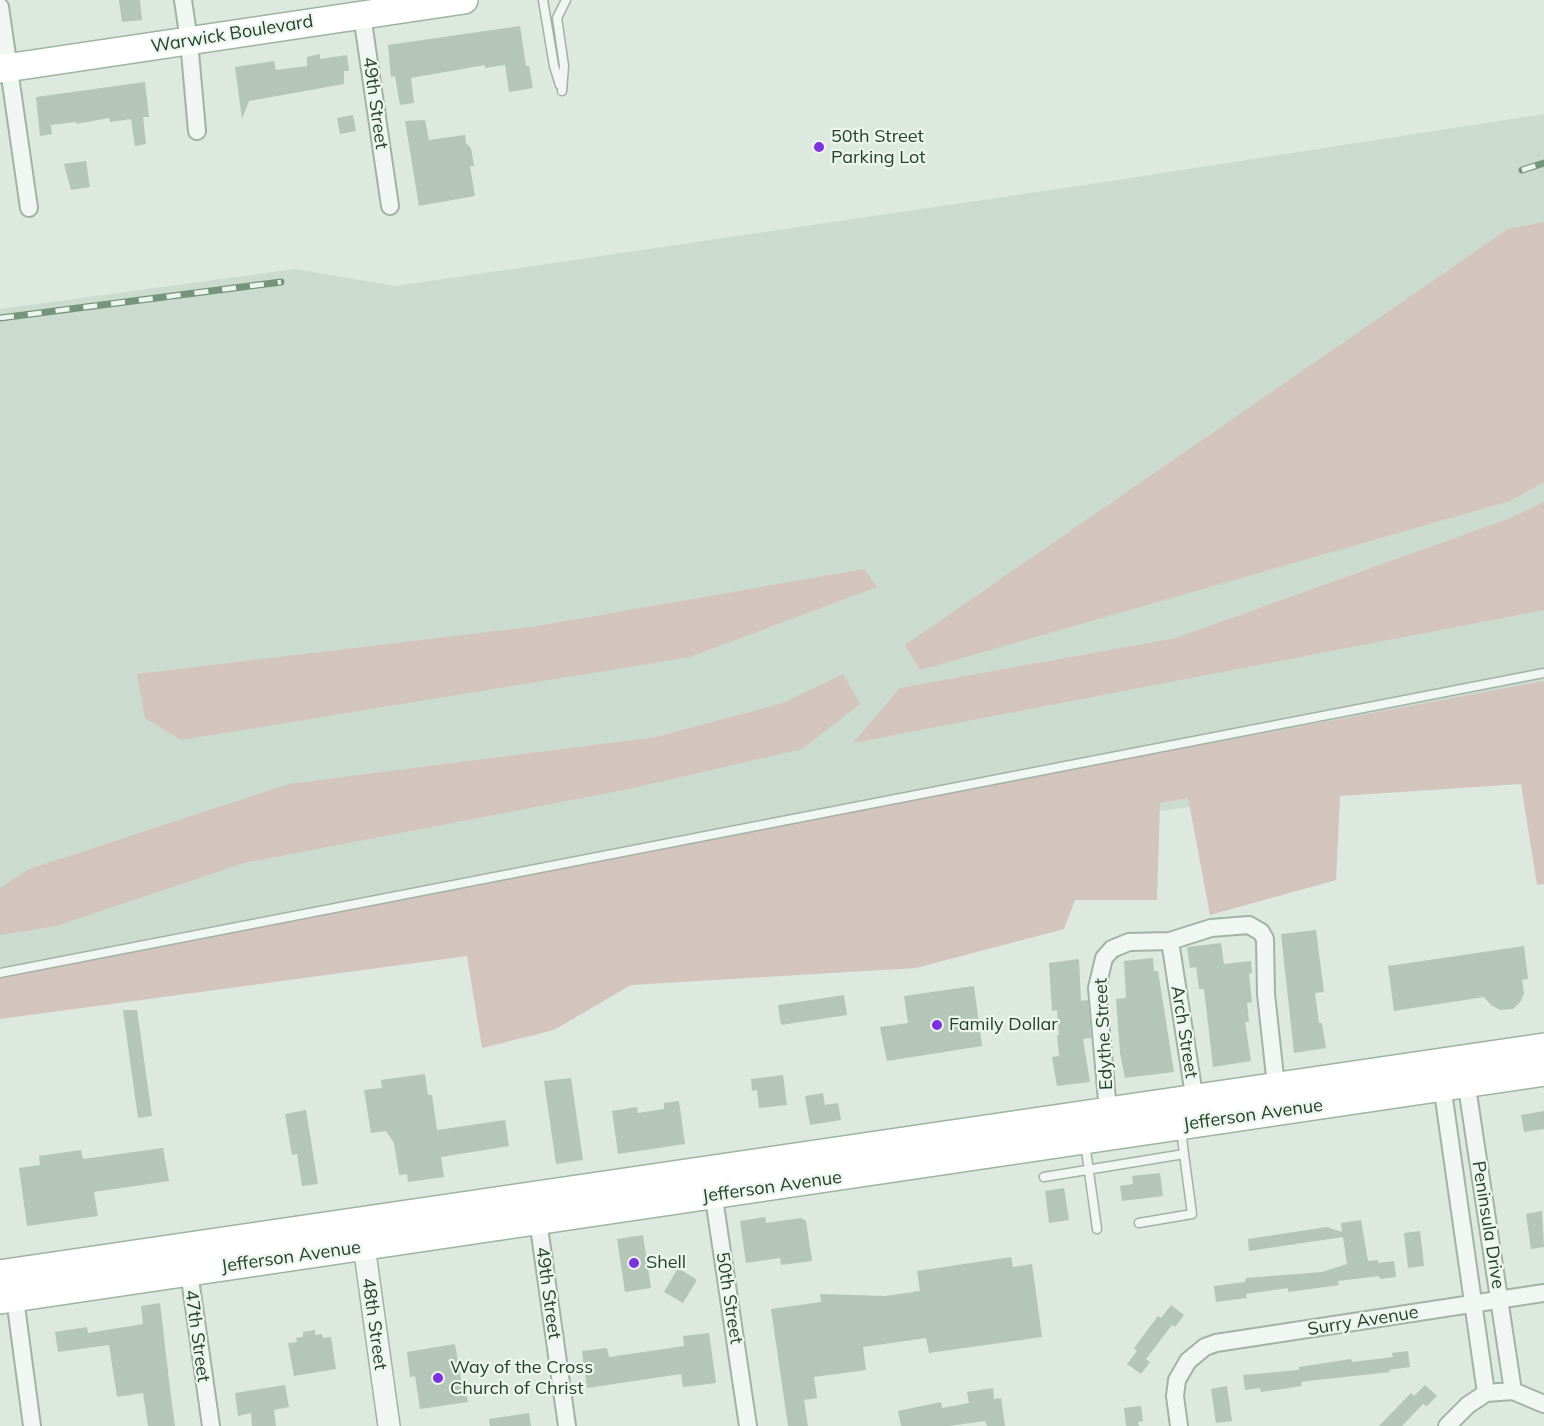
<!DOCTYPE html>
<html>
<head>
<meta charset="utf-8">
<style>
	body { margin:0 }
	canvas { display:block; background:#dde8df }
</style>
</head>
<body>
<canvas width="1544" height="1426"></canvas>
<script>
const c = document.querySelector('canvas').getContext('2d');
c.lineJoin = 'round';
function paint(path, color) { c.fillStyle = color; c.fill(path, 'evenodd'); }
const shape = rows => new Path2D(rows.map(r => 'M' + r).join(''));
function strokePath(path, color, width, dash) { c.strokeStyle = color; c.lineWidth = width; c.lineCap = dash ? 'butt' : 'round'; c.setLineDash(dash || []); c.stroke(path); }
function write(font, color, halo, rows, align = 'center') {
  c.font = font + ' Mulish,sans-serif'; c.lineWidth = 4.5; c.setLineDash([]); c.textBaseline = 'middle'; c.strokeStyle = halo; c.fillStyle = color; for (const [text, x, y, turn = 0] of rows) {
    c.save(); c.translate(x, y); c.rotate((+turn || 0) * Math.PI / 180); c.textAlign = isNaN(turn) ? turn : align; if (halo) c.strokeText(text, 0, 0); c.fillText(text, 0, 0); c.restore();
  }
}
const built = shape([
	[1544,114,1544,755,0,981,0,309,295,269,396,286,1085,185]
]);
const green = shape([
	[1544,222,1544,482,1510,501,920,670,905,645,1508,229],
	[1544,502,1544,610,853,743,900,688,1176,638,1508,519],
	[864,569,877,587,690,657,181,740,145,718,137,674,538,626],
	[843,674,860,704,802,749,629,789,244,863,56,926,0,935,0,888,29,869,289,784,656,737,783,703],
	[1544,681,1544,884,1537,885,1521,784,1340,796,1336,880,1210,915,1188,798,1160,803,1157,900,1075,900,1064,929,916,968,631,985,554,1030,482,1048,467,956,0,1019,0,969]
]);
const building = shape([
	[119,0,140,0,142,20,122,22],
	[520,26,526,66,529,66,533,88,509,92,505,65,485,68,485,65,411,78,414,103,400,105,395,76,391,77,388,45],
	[320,54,320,59,347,55,349,71,344,71,344,84,249,101,242,119,235,67,274,61,276,70,307,66,307,57],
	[145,82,149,117,143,117,146,144,135,146,131,119,110,122,109,118,76,124,76,122,51,125,52,134,40,136,36,97],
	[353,115,356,131,340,134,337,118],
	[425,120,429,140,465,135,466,143,471,148,474,166,470,166,475,196,419,206,405,121],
	[86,161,90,187,71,190,64,164],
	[1316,930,1324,992,1315,993,1319,1023,1322,1023,1326,1048,1294,1053,1281,934],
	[1221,943,1224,964,1251,961,1252,973,1249,974,1252,1002,1247,1003,1249,1022,1245,1022,1251,1061,1213,1067,1204,989,1199,989,1196,967,1190,968,1187,947],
	[1524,946,1528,979,1522,980,1524,993,1521,1001,1513,1009,1500,1010,1491,1005,1484,997,1394,1011,1388,966],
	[1153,958,1154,971,1158,971,1174,1072,1125,1078,1120,1053,1116,999,1126,998,1124,961],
	[1079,959,1081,1001,1088,1000,1091,1038,1083,1039,1090,1082,1057,1086,1052,1057,1059,1056,1057,1035,1059,1035,1057,1010,1052,1011,1049,963],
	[974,986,982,1046,887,1061,880,1027,908,1023,904,996],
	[844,995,847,1015,781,1025,778,1005],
	[123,1010,137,1010,152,1116,138,1118],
	[425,1074,428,1095,432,1095,437,1130,505,1120,509,1146,441,1157,444,1177,408,1182,407,1174,399,1175,394,1143,386,1131,371,1133,364,1090,382,1088,381,1080],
	[783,1075,787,1105,759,1108,757,1090,752,1091,751,1079],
	[571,1078,583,1160,556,1164,544,1081],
	[823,1093,825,1105,838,1103,841,1120,810,1125,805,1096],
	[679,1101,685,1144,618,1154,612,1111,637,1107,638,1113,664,1109,664,1103],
	[306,1110,318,1184,302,1186,297,1154,292,1155,285,1114],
	[1544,1111,1544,1129,1524,1132,1521,1115],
	[163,1148,169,1181,94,1192,98,1216,27,1226,19,1168,40,1165,39,1156,81,1150,83,1159],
	[1160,1173,1163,1196,1122,1201,1120,1186,1133,1184,1132,1176],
	[1064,1188,1069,1220,1049,1223,1045,1191],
	[1542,1211,1544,1247,1531,1249,1526,1214],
	[765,1217,766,1223,801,1218,806,1221,812,1261,781,1265,780,1258,746,1263,740,1221],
	[1361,1220,1368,1261,1378,1260,1378,1263,1394,1261,1396,1277,1380,1279,1379,1276,1338,1281,1339,1285,1304,1290,1288,1292,1288,1288,1246,1294,1247,1298,1216,1302,1214,1286,1245,1282,1246,1278,1322,1272,1347,1264,1343,1237,1249,1251,1248,1239,1327,1227,1342,1232,1341,1223],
	[1420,1231,1424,1266,1408,1268,1404,1233],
	[643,1235,651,1288,625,1292,617,1239],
	[1011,1257,1013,1267,1032,1264,1042,1337,929,1353,926,1338,863,1347,866,1370,814,1377,817,1398,804,1400,808,1426,788,1426,771,1309,821,1302,820,1294,885,1296,920,1291,917,1271],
	[678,1268,697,1280,683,1303,664,1292],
	[160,1303,170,1389,175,1426,148,1426,143,1393,117,1397,109,1345,58,1352,55,1332,87,1327,88,1333,143,1324,141,1306],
	[1171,1305,1184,1315,1175,1327,1172,1325,1146,1359,1150,1362,1141,1374,1127,1364,1137,1351,1134,1348,1158,1316,1161,1318],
	[315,1330,315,1335,322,1334,323,1338,331,1337,336,1369,294,1376,288,1343,297,1342,296,1338,303,1337,303,1332],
	[709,1333,716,1383,683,1387,681,1374,587,1388,582,1351,607,1348,609,1357,684,1346,683,1336],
	[455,1344,461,1380,464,1380,468,1402,420,1409,415,1376,410,1377,407,1352],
	[1408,1351,1410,1367,1388,1370,1391,1372,1317,1380,1301,1382,1302,1386,1261,1392,1260,1388,1245,1390,1243,1375,1299,1370,1299,1367,1351,1359,1352,1362,1393,1357,1392,1353],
	[285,1385,289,1407,274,1410,276,1426,252,1426,251,1413,238,1416,235,1393],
	[1425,1385,1437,1396,1427,1406,1423,1404,1402,1426,1379,1426,1411,1393,1414,1396],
	[1227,1386,1232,1421,1216,1423,1211,1389],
	[993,1388,994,1399,1001,1398,1005,1426,987,1426,985,1421,949,1426,901,1426,898,1411,941,1402,942,1408,969,1403,967,1392],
	[1141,1406,1143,1421,1138,1422,1139,1426,1126,1426,1124,1408],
	[529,1413,531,1426,490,1426,489,1419]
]);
const service = shape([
	[543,0,554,66,560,85],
	[562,91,564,66,557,18,566,0],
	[0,973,1544,673],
	[1085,1143,1097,1229],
	[1044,1177,1184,1154,1181,1128],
	[1139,1223,1192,1214,1184,1154]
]);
const minor = shape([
	[183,0,189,41,197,131],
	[0,7,29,208],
	[362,15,390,206],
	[1170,941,1196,1108],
	[1465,1074,1513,1391],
	[1441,1078,1486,1393],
	[1108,1111,1097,988,1104,958,1112,949,1129,942,1170,941,1211,928,1249,925,1261,932,1265,939,1266,994,1276,1086],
	[712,1185,748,1426],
	[537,1213,567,1426],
	[188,1265,211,1426],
	[14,1291,32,1426],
	[1179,1426,1175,1396,1177,1380,1188,1361,1205,1347,1216,1343,1544,1293],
	[1447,1426,1468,1405,1486,1393,1513,1391,1544,1404]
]);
const tertiary = shape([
	[362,1231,389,1426]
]);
const primary = shape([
	[0,69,464,0],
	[0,1274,1544,1047],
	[0,1300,1544,1072]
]);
const rail = shape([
	[1522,170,1544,163],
	[0,318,281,282]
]);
const markers = [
	[819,147,6,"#7c33dc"],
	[937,1025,6,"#7c33dc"],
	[634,1263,6,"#7c33dc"],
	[438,1378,6,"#7c33dc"]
];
const streetNames = [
	["Warwick Boulevard",232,34,-9],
	["49th Street",375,103,82],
	["Arch Street",1184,1032,81],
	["Edythe Street",1104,1034,-93],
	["Jefferson Avenue",1253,1115,-8],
	["Jefferson Avenue",772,1187,-8],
	["Peninsula Drive",1488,1225,81],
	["Jefferson Avenue",291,1257,-8],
	["49th Street",548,1293,82],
	["50th Street",729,1298,81],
	["Surry Avenue",1363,1321,-9],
	["48th Street",374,1324,82],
	["47th Street",197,1336,82]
];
const poiNames = [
	["50th Street",831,137],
	["Parking Lot",831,158],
	["Family Dollar",949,1025],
	["Shell",646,1263],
	["Way of the Cross",450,1368],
	["Church of Christ",450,1389]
];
paint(built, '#cbdbce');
paint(green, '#d3c4bd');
paint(building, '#b3c6b7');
strokePath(service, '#a2b2a5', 11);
strokePath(minor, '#a2b2a5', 20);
strokePath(tertiary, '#a2b2a5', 24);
strokePath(primary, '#9bb5a0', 30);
strokePath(service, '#f0f6f1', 8);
strokePath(minor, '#f0f6f1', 16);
strokePath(tertiary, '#f0f6f1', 21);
strokePath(primary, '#fff', 27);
strokePath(rail, '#75947b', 7);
strokePath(rail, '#ecf6ee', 4.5, [14]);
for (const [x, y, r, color] of markers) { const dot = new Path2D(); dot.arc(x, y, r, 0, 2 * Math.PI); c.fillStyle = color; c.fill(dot); strokePath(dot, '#ecf6ee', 2); }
write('18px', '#25402b', '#ecf6ee', streetNames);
write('18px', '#25402b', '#ecf6ee', poiNames, 'left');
</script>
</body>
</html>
